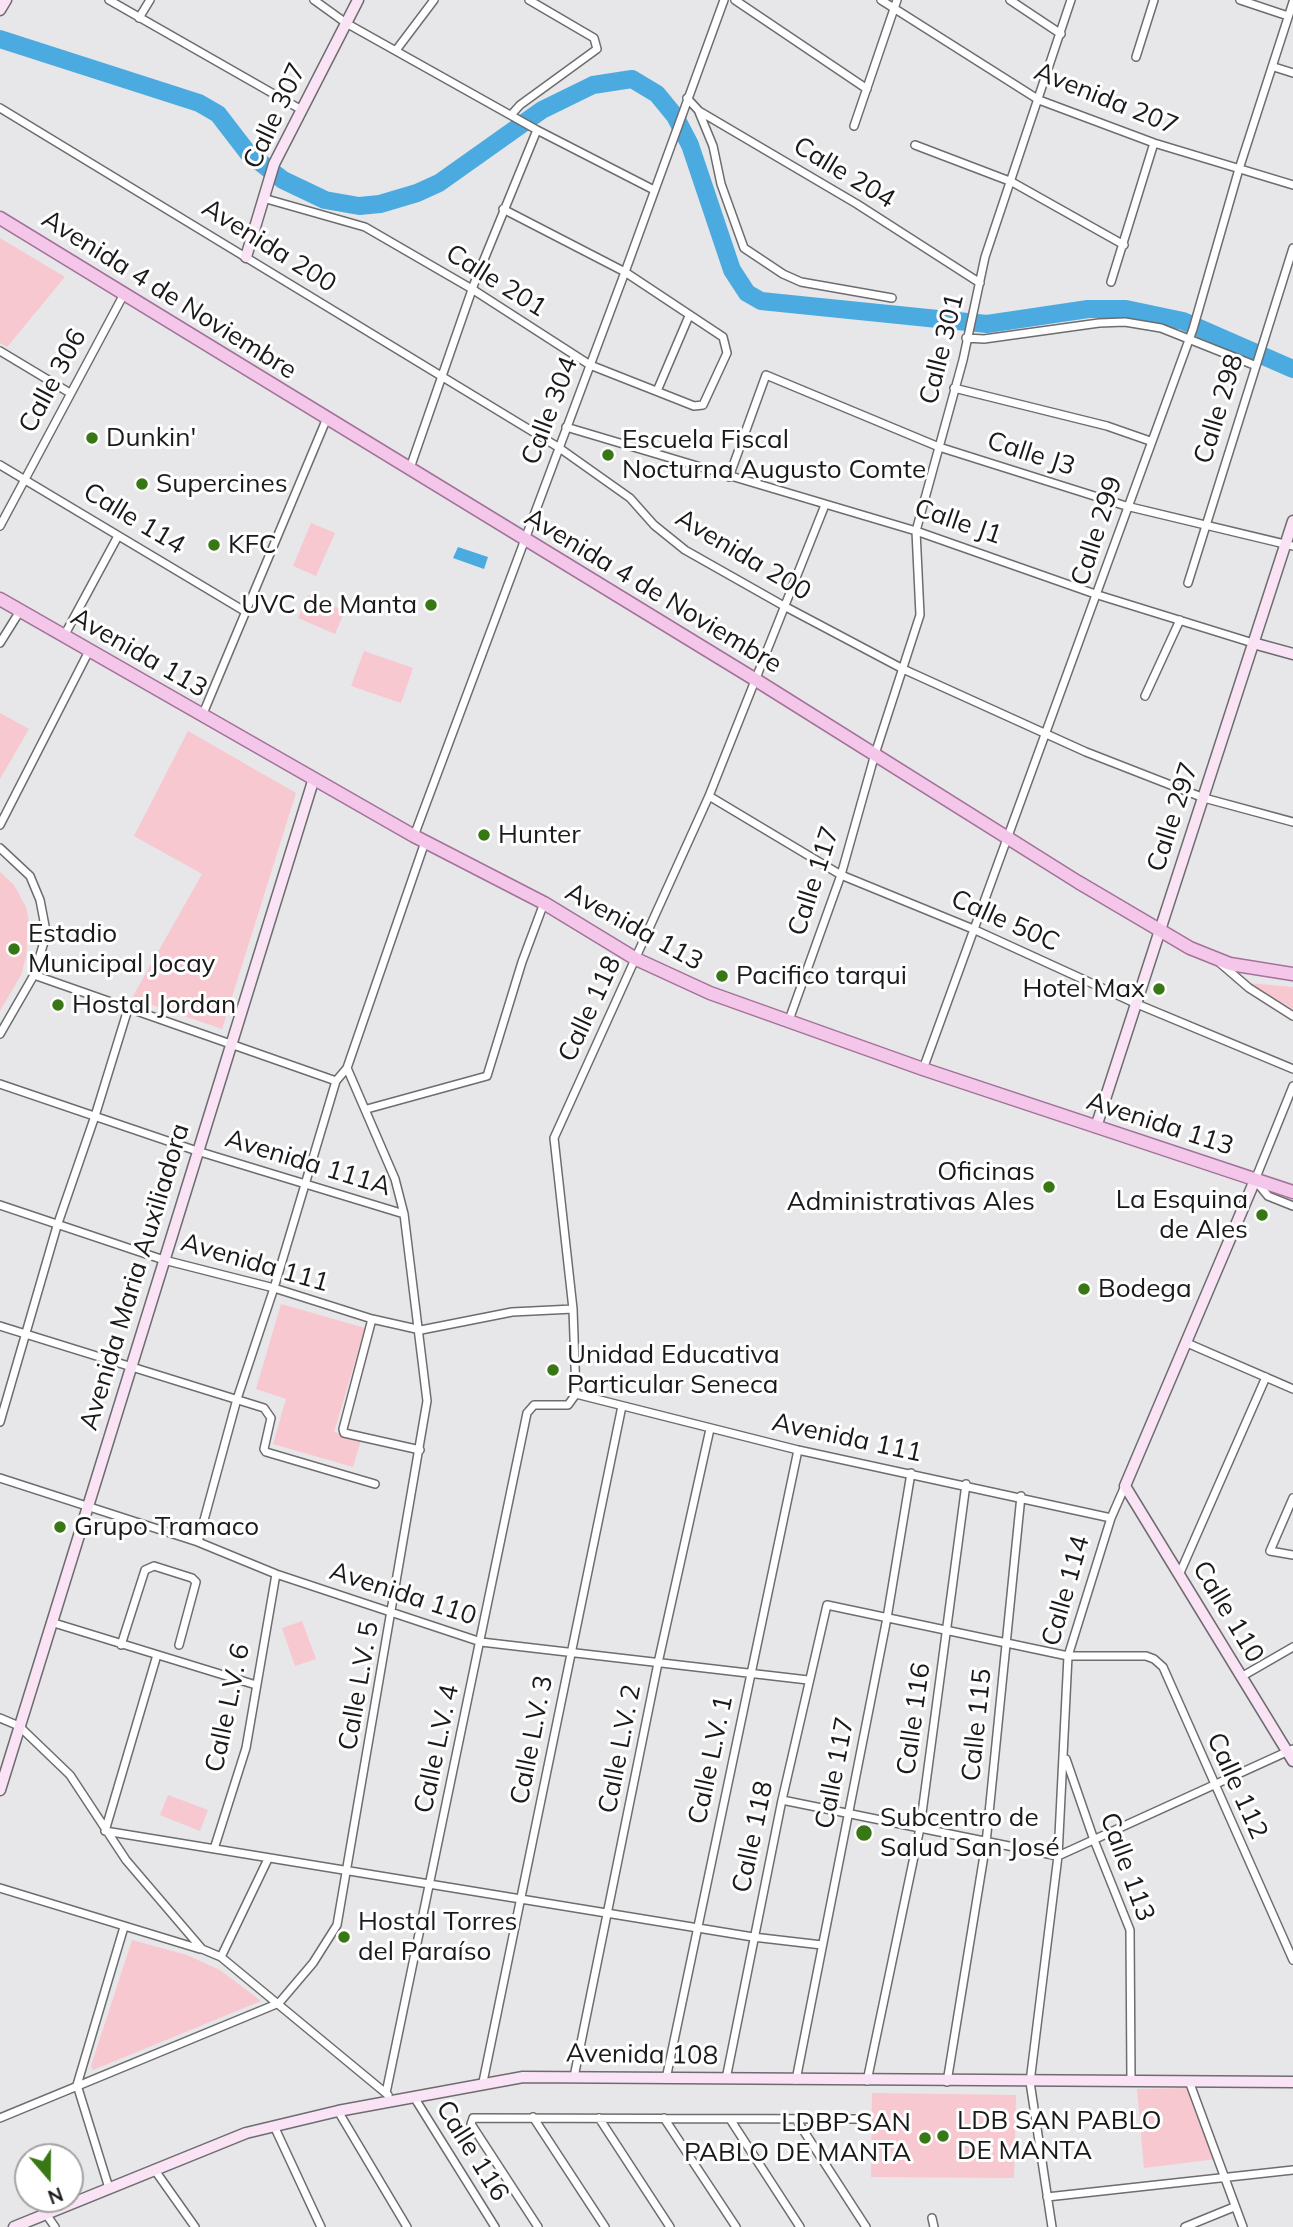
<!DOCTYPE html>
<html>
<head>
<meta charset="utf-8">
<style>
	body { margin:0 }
	#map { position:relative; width:1293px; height:2227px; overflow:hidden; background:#e7e6e9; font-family:Mulish,sans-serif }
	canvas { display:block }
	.north { position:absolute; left:14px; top:2143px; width:70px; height:70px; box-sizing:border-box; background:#fff; border:2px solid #a3a3a4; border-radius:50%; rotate:160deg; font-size:19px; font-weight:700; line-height:28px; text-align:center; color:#1a1a1b }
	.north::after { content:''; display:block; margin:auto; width:24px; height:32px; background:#377714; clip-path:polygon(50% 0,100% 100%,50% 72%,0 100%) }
</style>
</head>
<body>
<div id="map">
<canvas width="1293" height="2227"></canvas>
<div class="north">N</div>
</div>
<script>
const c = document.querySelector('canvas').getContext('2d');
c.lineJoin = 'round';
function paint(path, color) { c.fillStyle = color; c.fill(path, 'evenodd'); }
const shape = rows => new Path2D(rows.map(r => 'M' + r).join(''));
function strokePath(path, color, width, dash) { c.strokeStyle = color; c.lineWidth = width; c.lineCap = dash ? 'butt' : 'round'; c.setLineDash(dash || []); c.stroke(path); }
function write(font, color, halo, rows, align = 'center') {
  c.font = font + ' Mulish,sans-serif'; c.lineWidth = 6; c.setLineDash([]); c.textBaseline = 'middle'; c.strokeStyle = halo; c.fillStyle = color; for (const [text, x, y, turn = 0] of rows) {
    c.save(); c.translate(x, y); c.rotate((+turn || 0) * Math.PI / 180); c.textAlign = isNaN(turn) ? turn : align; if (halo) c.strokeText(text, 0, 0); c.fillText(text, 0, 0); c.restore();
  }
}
const green = shape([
	[0,238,65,277,7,347,0,343],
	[311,523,335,533,316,576,293,566],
	[308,595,345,611,335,634,298,618],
	[364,651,413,668,401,703,351,686],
	[0,713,29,729,0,779],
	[188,731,296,793,222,1029,132,998,202,874,134,836],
	[0,872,14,885,26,907,29,923,26,957,21,975,0,1011],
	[1248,983,1293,987,1293,1009],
	[281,1304,365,1328,334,1432,361,1440,353,1467,273,1444,286,1399,256,1389],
	[302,1621,316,1659,295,1666,282,1628],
	[168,1795,208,1810,200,1831,160,1815],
	[132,1940,187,1955,220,1970,261,2001,93,2070,91,2066],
	[1191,2088,1216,2159,1144,2168,1137,2089],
	[872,2093,1016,2095,1014,2178,871,2177]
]);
const water = shape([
	[458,547,488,557,484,569,453,558]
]);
const river = shape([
	[0,39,199,103,218,114,248,153,283,180,325,200,359,206,380,204,417,193,439,183,542,110,593,85,632,79,657,94,675,116,690,145,732,270,747,293,761,301,987,324,1088,309,1126,309,1183,321,1293,369]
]);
const street = shape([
	[109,0,300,109],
	[314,0,346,23,537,130,654,190],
	[735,0,867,89],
	[881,0,1039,100,1154,143,1293,185],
	[1010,0,1061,34],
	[1240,0,1288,16],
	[139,18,150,0],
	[397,49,434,0],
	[1136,57,1154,0],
	[1274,67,1293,73],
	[687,98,699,111,857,204,980,283],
	[0,108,558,447,630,498,654,525,685,550,784,606,903,669,1086,752,1204,798,1293,822],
	[699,112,713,146,721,184,744,248,783,274,801,282,892,298],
	[511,115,520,105,597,49,594,38,529,0],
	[854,126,897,0],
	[915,145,1012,182,1124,245],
	[263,198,365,227,472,289,590,365,694,406,703,405,727,353,723,337,625,272,503,209],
	[1111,282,1154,143],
	[966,338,984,339,1099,323,1125,322,1161,328,1254,365],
	[0,351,70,393],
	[954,388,1107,426,1150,441],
	[657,391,689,316],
	[566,427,916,531,1098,595,1253,643],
	[0,465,246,612],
	[410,468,474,284,537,130],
	[729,477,766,375,939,447,1126,506,1293,546],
	[0,526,124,294],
	[1188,583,1293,248],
	[64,636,118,536],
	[0,643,20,611],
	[1145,696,1180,620],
	[202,716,327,418],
	[709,796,841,875,973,929,1137,1004,1293,1069],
	[0,825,89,651],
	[414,836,625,272,724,0],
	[0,848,30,876,40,900,45,926,44,942,34,975,0,1034],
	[1220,963,1249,988,1293,1016],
	[34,975,336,1081],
	[789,1020,841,875,875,754,920,615,916,531,963,360,985,257,1071,0],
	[923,1069,1193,329,1239,169,1293,2],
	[0,1084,197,1151,404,1214],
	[1293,1086,1255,1180,1268,1196,1293,1206],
	[367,1109,487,1076,522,962,544,903],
	[0,1205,164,1260,274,1288,372,1319,421,1330,512,1312,573,1309],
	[372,1319,343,1429,344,1433,420,1450],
	[0,1326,264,1408,271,1418,264,1449,266,1452,375,1484],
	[1187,1343,1293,1389],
	[576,1394,573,1309,554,1138,709,796,825,505],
	[576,1394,798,1450,1111,1518],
	[0,1422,57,1226,95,1116,128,1009],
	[0,1478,198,1542,276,1574,481,1642,808,1680],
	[1293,1498,1270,1551,1293,1555],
	[198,1542,237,1399,274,1288,336,1081,347,1068,425,842],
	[1179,1575,1266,1377],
	[54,1623,256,1685],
	[121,1645,145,1570,154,1566,192,1578,196,1582,179,1645],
	[157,1655,105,1831,753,1937,822,1945],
	[1241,1677,1293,1647],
	[0,1718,19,1726,70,1775,126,1860,202,1949,221,1957,388,2095],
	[1066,1759,1094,1840,1130,1930,1131,2080],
	[782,1800,1058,1856,1293,1749],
	[214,1849,246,1748,276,1574],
	[0,1888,200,1949],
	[221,1957,268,1859],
	[574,2077,658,1663,710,1429],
	[666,2079,798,1450],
	[726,2079,782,1800,827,1605,1068,1656,1146,1656,1154,1659,1163,1667,1293,1960],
	[796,2080,887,1618,911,1473],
	[867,2081,920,1828,966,1484],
	[1189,2081,1243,2227],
	[483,2082,622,1406],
	[947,2082,986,1843,1021,1496],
	[386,2093,527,1413,534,1405,568,1405,576,1394],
	[414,2097,495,2227],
	[338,2111,407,2227],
	[533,2117,605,2227],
	[0,2118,279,2003,313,1963,337,1925,427,1401,404,1214,395,1179,347,1068],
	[599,2118,670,2227],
	[664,2118,736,2227],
	[730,2119,800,2227],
	[796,2119,866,2227],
	[274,2126,321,2227],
	[154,2169,195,2227],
	[109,2188,77,2085,124,1927],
	[1047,2197,1293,2170],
	[46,2214,55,2227],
	[932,2218,934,2227],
	[538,2227,471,2124,473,2118,856,2119],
	[1052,2227,1030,2082,1058,1856,1068,1656,1111,1518,1125,1486],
	[1185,2227,1234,2207]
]);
const secondary = shape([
	[0,10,6,0],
	[246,257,274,164,358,0],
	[1253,643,1293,654],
	[1096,1127,1293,521],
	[1255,1180,1125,1486,1293,1761],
	[0,1790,314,778],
	[14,2227,246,2133,338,2111,523,2077,1293,2082]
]);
const primary = shape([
	[0,218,756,680,1078,882,1190,948,1230,964,1293,974],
	[0,599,414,836,544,903,636,959,710,993,923,1069,1293,1192]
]);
const markers = [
	[92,438,7,"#377714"],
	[608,455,7,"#377714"],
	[142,484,7,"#377714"],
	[214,545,7,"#377714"],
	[431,605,7,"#377714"],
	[484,835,7,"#377714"],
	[14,949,7,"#377714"],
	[722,976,7,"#377714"],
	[1159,989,7,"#377714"],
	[58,1005,7,"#377714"],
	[1049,1187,7,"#377714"],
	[1262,1215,7,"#377714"],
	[1084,1289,7,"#377714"],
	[553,1370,7,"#377714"],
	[60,1527,7,"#377714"],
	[864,1833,9,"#377714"],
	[344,1937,7,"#377714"],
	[943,2136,7,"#377714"],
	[925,2138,7,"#377714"]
];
const streetNames = [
	["Avenida 207",1106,99,22],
	["Calle 307",275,116,-65],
	["Calle 204",844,173,31],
	["Avenida 200",269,246,32],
	["Calle 201",496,281,32],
	["Avenida 4 de Noviembre",169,295,32],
	["Calle 301",942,349,-76],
	["Calle 306",53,381,-62],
	["Calle 298",1219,409,-73],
	["Calle 304",550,411,-69],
	["Calle J3",1031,454,18],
	["Calle 114",134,519,31],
	["Calle J1",958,522,19],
	["Calle 299",1097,531,-72],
	["Avenida 200",743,555,31],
	["Avenida 4 de Noviembre",653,591,31],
	["Avenida 113",139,653,30],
	["Calle 297",1173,817,-72],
	["Calle 117",814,881,-72],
	["Calle 50C",1005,921,24],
	["Avenida 113",634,927,29],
	["Calle 118",590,1009,-65],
	["Avenida 113",1160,1124,18],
	["Avenida 111A",308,1163,17],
	["Avenida 111",255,1263,16],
	["Avenida Maria Auxiliadora",135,1277,-73],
	["Avenida 111",847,1438,12],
	["Calle 114",1066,1591,-74],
	["Avenida 110",403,1594,18],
	["Calle 110",1228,1612,59],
	["Calle L.V. 5",359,1686,-80],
	["Calle L.V. 6",228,1708,-78],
	["Calle 116",914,1719,-82],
	["Calle 115",977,1725,-84],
	["Calle L.V. 3",532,1740,-79],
	["Calle L.V. 4",437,1749,-78],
	["Calle L.V. 2",620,1749,-79],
	["Calle L.V. 1",711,1760,-78],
	["Calle 117",835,1773,-79],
	["Calle 112",1237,1786,66],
	["Calle 118",753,1837,-78],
	["Calle 113",1127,1867,70],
	["Avenida 108",642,2055,1],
	["Calle 116",472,2151,58]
];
const poiNames = [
	["Dunkin'",106,438],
	["Escuela Fiscal",622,440],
	["Nocturna Augusto Comte",622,470],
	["Supercines",156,484],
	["KFC",228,545],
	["UVC de Manta",417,605,"right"],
	["Hunter",498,835],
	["Estadio",28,934],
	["Municipal Jocay",28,964],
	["Pacifico tarqui",736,976],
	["Hotel Max",1145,989,"right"],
	["Hostal Jordan",72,1005],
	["Oficinas",1035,1172,"right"],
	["Administrativas Ales",1035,1202,"right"],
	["La Esquina",1248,1200,"right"],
	["de Ales",1248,1230,"right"],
	["Bodega",1098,1289],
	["Unidad Educativa",567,1355],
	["Particular Seneca",567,1385],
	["Grupo Tramaco",74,1527],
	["Subcentro de",880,1818],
	["Salud San José",880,1848],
	["Hostal Torres",358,1922],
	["del Paraíso",358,1952],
	["LDB SAN PABLO",957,2121],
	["DE MANTA",957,2151],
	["LDBP SAN",911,2123,"right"],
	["PABLO DE MANTA",911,2153,"right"]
];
paint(green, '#f7c8cf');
paint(water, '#4babe0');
strokePath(river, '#4babe0', 18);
strokePath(street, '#6d6c6f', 10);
strokePath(secondary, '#6d6c6f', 13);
strokePath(primary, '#a27298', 15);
strokePath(street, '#fff', 7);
strokePath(secondary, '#f9e3f4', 10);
strokePath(primary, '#f4c7ea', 12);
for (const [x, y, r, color] of markers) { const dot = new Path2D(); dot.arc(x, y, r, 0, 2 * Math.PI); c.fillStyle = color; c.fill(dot); strokePath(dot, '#fff', 2.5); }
write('26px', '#1a1a1b', '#fff', streetNames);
write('26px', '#1a1a1b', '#fff', poiNames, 'left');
</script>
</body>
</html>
